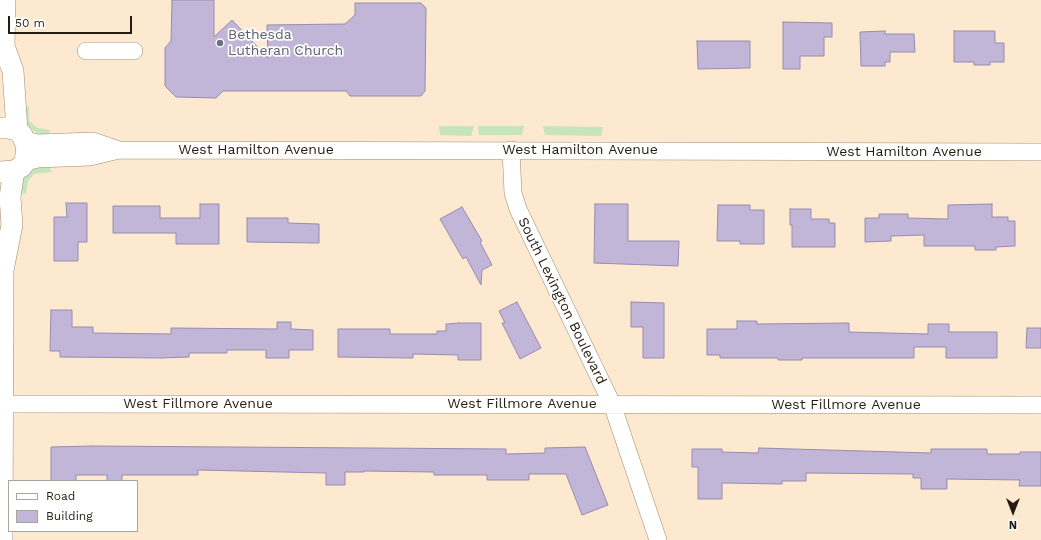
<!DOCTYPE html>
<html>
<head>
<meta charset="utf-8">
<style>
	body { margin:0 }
	#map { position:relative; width:1041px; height:540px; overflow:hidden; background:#fce9cf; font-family:"Work Sans",sans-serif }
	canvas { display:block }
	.legend { position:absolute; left:8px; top:480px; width:130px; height:52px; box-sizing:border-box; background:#fff; border:1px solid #a8a49f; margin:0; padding:5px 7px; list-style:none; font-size:12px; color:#251c10 }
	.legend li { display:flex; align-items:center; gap:8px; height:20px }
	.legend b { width:20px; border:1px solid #a8a49f }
	.north { position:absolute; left:993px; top:492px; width:40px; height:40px; -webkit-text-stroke:3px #fff; paint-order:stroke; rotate:180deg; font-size:11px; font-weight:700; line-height:16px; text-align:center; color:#251c10 }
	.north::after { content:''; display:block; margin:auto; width:14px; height:18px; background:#251c10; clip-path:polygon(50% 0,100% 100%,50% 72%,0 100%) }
	.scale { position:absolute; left:8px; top:16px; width:124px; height:18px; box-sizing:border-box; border:2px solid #251c10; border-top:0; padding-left:5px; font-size:12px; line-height:14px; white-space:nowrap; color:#251c10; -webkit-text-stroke:3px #fff; paint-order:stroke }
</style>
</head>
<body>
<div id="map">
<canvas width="1041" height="540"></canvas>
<ul class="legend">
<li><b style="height:5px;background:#fff"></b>Road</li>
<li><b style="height:11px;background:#c1b5d8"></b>Building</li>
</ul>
<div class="north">N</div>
<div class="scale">50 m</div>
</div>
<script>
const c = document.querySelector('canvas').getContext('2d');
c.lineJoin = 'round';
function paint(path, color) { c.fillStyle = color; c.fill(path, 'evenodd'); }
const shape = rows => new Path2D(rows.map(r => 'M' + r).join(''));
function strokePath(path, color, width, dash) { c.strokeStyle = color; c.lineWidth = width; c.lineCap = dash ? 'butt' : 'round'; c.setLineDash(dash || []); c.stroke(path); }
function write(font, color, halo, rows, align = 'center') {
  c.font = font + ' "Work Sans",sans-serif'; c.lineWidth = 3.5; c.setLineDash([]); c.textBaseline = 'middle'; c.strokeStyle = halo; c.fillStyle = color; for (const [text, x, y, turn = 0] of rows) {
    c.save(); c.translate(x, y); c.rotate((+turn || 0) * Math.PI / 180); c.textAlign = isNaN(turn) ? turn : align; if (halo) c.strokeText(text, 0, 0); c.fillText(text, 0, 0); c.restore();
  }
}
const green = shape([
	[29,106,29,121,38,128,50,130,49,135,40,135,28,127,23,108],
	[439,126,474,126,471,136,440,135],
	[478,126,524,126,522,135,479,135],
	[543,126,603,127,601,136,545,135],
	[41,167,49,167,52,172,34,174,28,181,26,194,20,193,21,181,30,170]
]);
const building = shape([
	[172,0,214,0,214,37,232,20,268,58,267,25,345,24,355,15,355,3,421,3,426,8,425,91,421,96,350,96,346,91,223,91,216,98,176,97,165,86,165,48,171,41,172,0],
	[783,22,832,23,832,37,824,37,824,56,800,56,800,69,783,69,783,22],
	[885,31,885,34,914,34,915,52,890,52,890,62,885,62,885,66,861,66,860,32,885,31],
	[954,31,995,31,995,43,1004,43,1004,62,990,62,990,65,974,65,974,62,954,62,954,31],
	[697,41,750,41,750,68,698,69,697,41],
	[66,203,87,203,87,242,78,242,78,261,54,261,54,217,67,217,66,203],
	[200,204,219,204,219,244,176,244,176,233,113,233,113,206,160,206,160,218,200,218,200,204],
	[595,204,628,204,628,241,679,241,678,266,594,263,595,204],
	[992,204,992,217,1008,217,1008,221,1015,221,1015,246,996,247,996,250,975,250,975,246,924,246,924,235,891,236,891,241,865,242,865,218,879,218,879,214,908,214,908,218,948,219,948,205,992,204],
	[718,205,750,205,750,210,764,210,764,244,740,244,740,241,717,241,718,205],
	[462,207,482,241,480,242,492,265,482,270,481,285,466,257,463,259,440,219,462,207],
	[790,209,811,209,811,219,829,219,829,223,835,223,835,247,792,247,792,225,790,225,790,209],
	[247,218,288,218,288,223,319,224,319,243,247,242,247,218],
	[517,302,541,348,520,359,502,323,505,323,499,311,517,302],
	[631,302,664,303,664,358,643,358,643,327,631,327,631,302],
	[51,310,72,310,72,327,93,327,93,333,171,334,171,328,277,329,277,322,291,322,291,329,313,330,313,350,289,350,289,358,266,358,266,350,227,350,227,353,189,353,189,357,161,358,60,357,60,351,50,351,51,310],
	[737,321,757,321,757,324,849,323,849,332,928,334,928,324,949,324,949,332,997,332,997,358,946,358,946,347,914,347,914,358,802,358,802,360,778,360,778,358,720,358,720,355,707,355,707,329,737,329,737,321],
	[459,323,481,323,481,360,458,360,458,355,413,354,413,358,338,357,338,329,390,329,390,334,437,334,437,331,446,331,446,324,459,323],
	[1027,328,1041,328,1041,348,1026,348,1027,328],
	[92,446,506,449,506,454,545,453,545,448,585,447,608,505,582,515,566,474,529,474,529,480,487,480,487,475,434,475,434,472,364,471,364,472,345,472,345,485,326,485,326,473,198,470,198,475,122,475,122,481,107,481,107,475,76,475,76,481,51,481,51,447,92,446],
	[759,448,931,453,931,449,987,449,987,454,1020,454,1020,452,1041,452,1041,486,1019,486,1020,480,947,479,947,489,921,489,921,478,913,478,913,474,806,473,806,481,782,481,782,484,722,483,722,499,698,499,698,467,692,467,692,449,722,449,722,452,758,453,759,448]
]);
const minor = shape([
	[86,51,134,51],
	[25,140,38,143,93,141,119,150],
	[511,150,513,193,518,209,612,404,658,540],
	[25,162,38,159,90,157,119,150,1041,152],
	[0,404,1041,405]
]);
const major = shape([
	[4,46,13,71,17,130],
	[0,57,4,46,5,0],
	[0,128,9,128,17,130,22,135,27,147,25,162,21,167,14,171,1,172],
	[2,540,3,270,12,225,10,197,14,171]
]);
const markers = [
	[220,43,4,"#6b7280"]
];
const worshipNames = [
	["Bethesda",228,35],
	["Lutheran Church",228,51]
];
const streetNames = [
	["West Hamilton Avenue",256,150],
	["West Hamilton Avenue",580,150],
	["West Hamilton Avenue",904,152],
	["South Lexington Boulevard",562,301,64],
	["West Fillmore Avenue",198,404],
	["West Fillmore Avenue",522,404],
	["West Fillmore Avenue",846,405]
];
paint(green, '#c6e5bb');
paint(building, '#c1b5d8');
strokePath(building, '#978cad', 1);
strokePath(minor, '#a18b6d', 18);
strokePath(major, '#a18b6d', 22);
strokePath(minor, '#fff', 17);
strokePath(major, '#fff', 21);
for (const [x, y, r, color] of markers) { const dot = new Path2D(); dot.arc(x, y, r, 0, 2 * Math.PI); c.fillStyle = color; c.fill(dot); strokePath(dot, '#fff', 1.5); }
write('14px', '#5b616d', '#fff', worshipNames, 'left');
write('14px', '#251c10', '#fff', streetNames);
</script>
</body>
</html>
